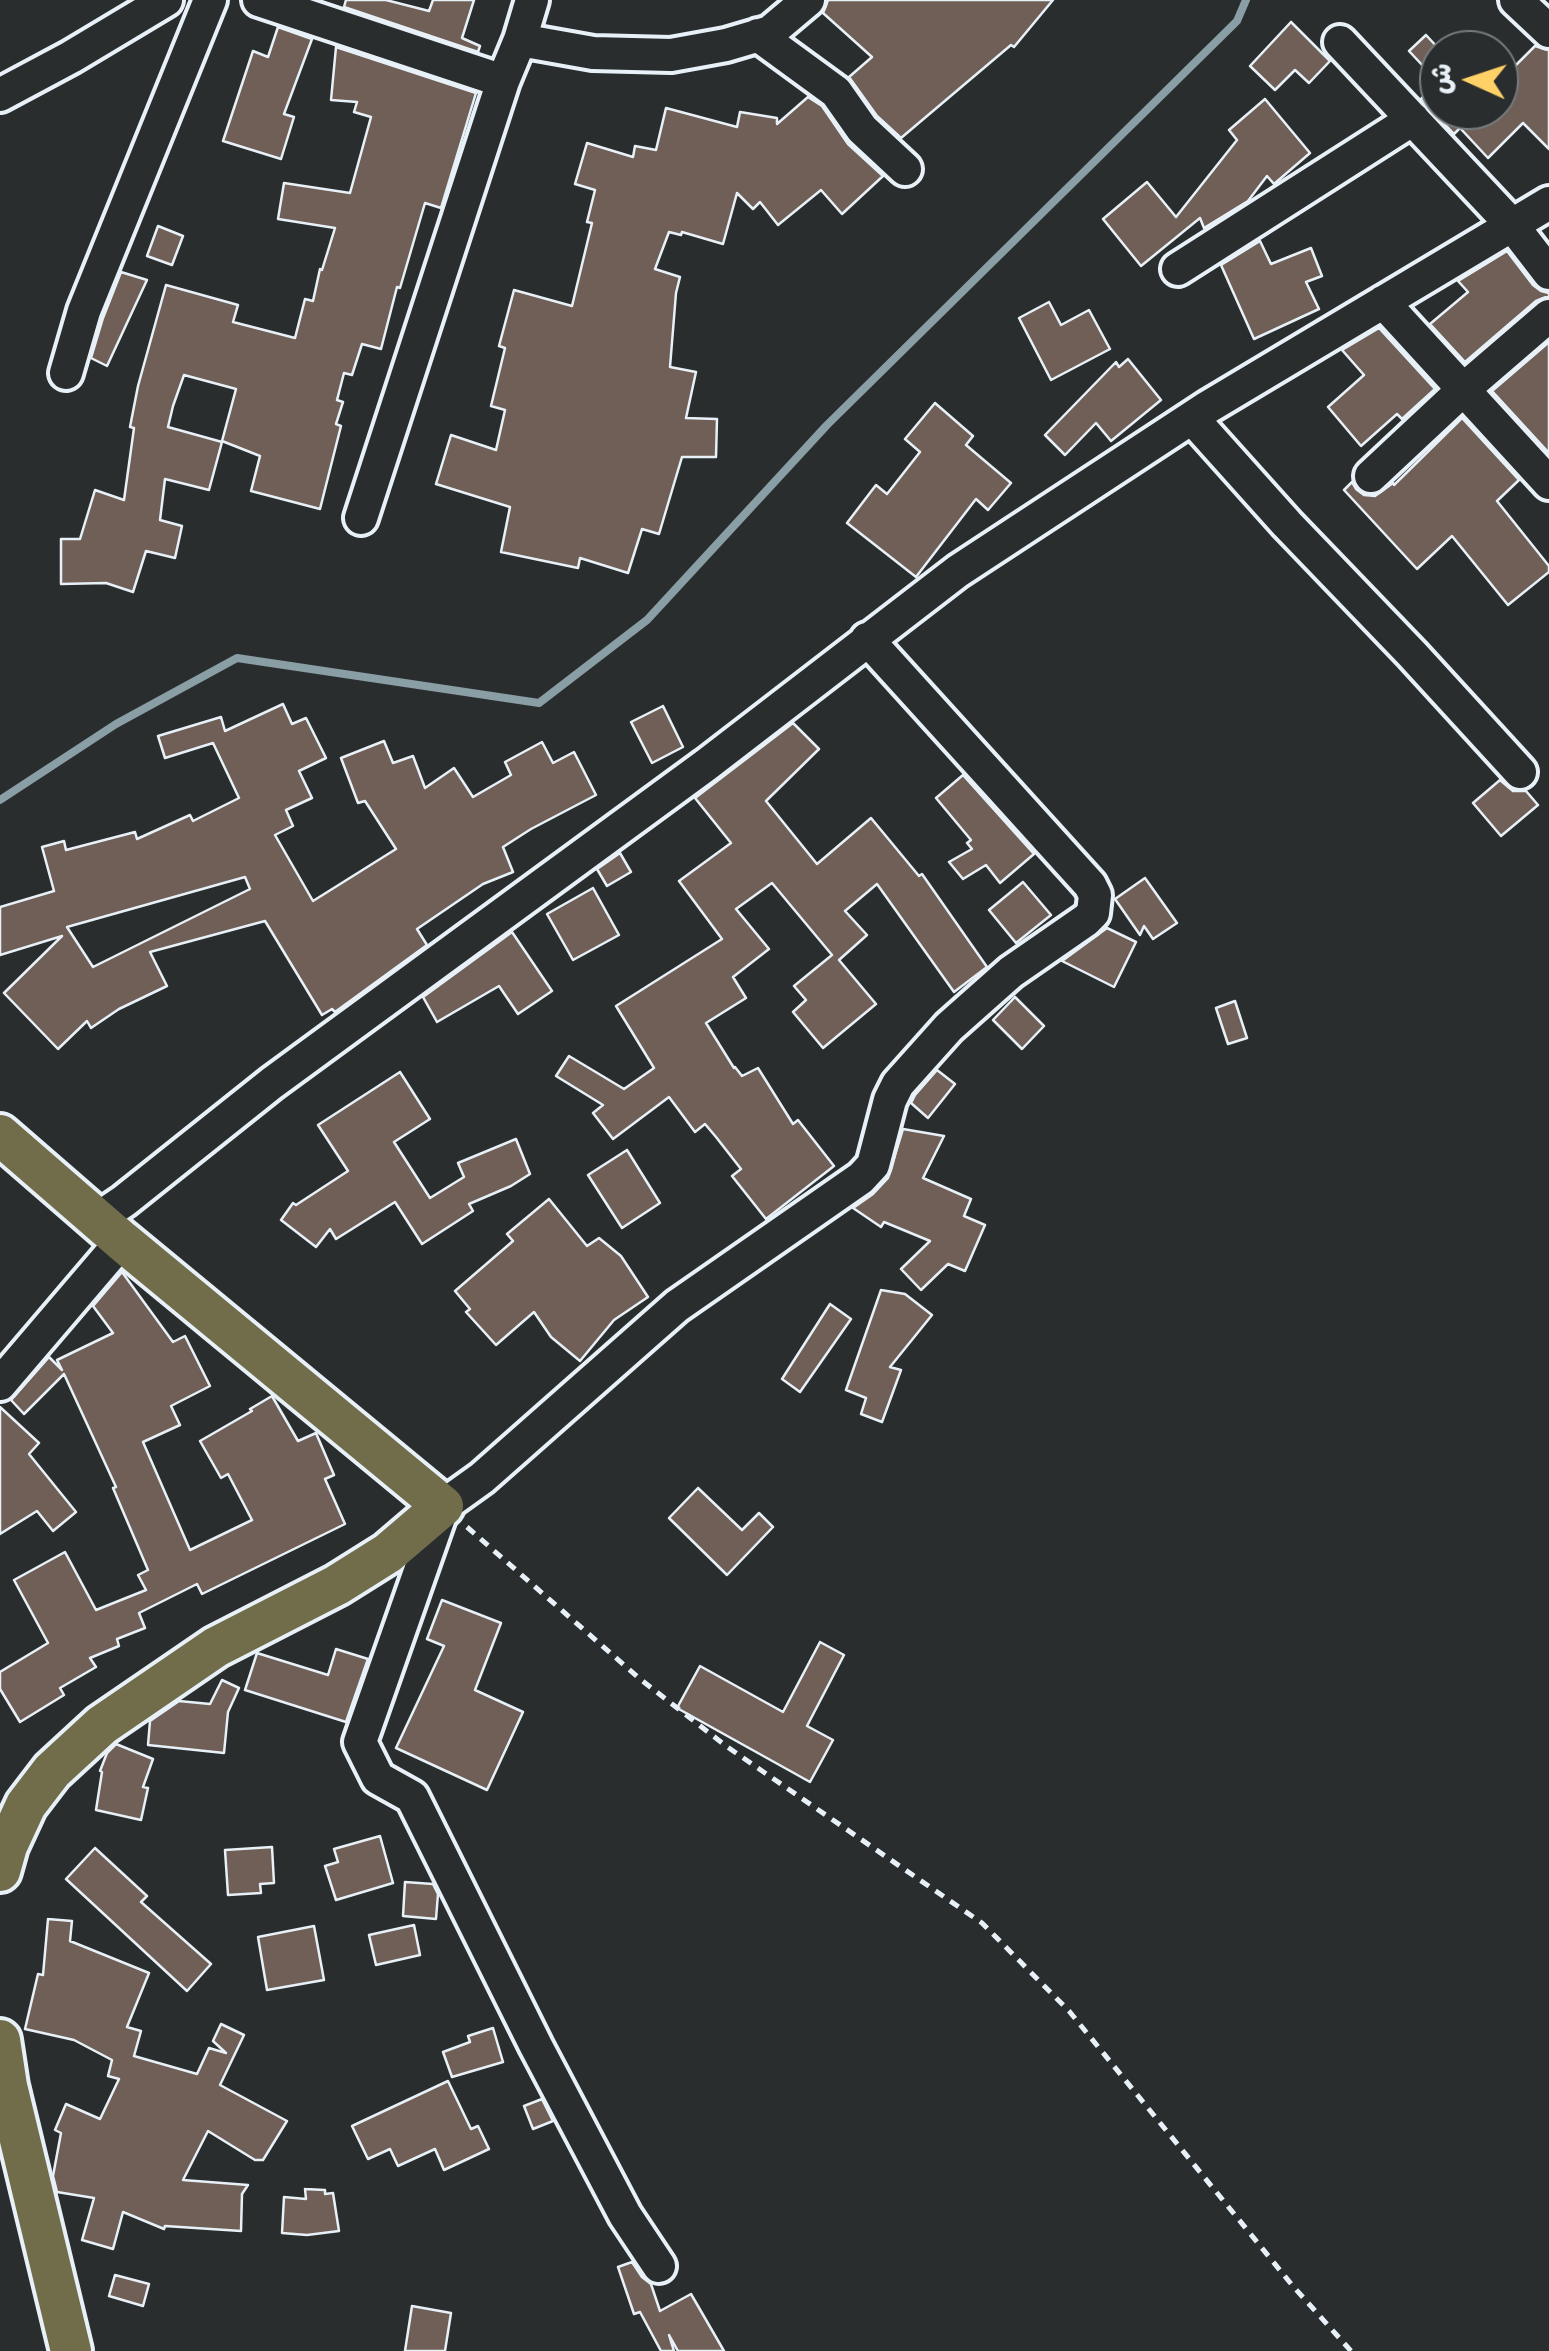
<!DOCTYPE html>
<html>
<head>
<meta charset="utf-8">
<style>
	body { margin:0 }
	#map { position:relative; width:1549px; height:2351px; overflow:hidden; background:#2a2d2e; font-family:Sriracha,"Playpen Sans Arabic",sans-serif }
	canvas { display:block }
	.north { position:absolute; left:1419px; top:30px; width:100px; height:100px; box-sizing:border-box; background:#2a2d2e; border:2px solid #767b7f; border-radius:50%; rotate:273deg; font-size:28px; font-weight:700; line-height:40px; text-align:center; color:#e8f1f8 }
	.north::after { content:''; display:block; margin:auto; width:35px; height:45px; background:#ffd166; clip-path:polygon(50% 0,100% 100%,50% 72%,0 100%) }
</style>
</head>
<body>
<div id="map">
<canvas width="1549" height="2351"></canvas>
<div class="north">ش</div>
</div>
<script>
const c = document.querySelector('canvas').getContext('2d');
c.lineJoin = 'round';
const shape = rows => new Path2D(rows.map(r => 'M' + r).join(''));
function strokePath(path, color, width, dash) { c.strokeStyle = color; c.lineWidth = width; c.lineCap = dash ? 'butt' : 'round'; c.setLineDash(dash || []); c.stroke(path); }
function paint(path, color) { c.fillStyle = color; c.fill(path, 'evenodd'); }
const stream = shape([
	[0,800,116,724,237,658,539,703,647,620,827,425,1237,21,1246,0]
]);
const building = shape([
	[346,0,386,0,429,11,433,0,474,0,462,38,480,46,478,52,344,7,346,0],
	[828,0,1053,0,1014,47,1011,45,901,138,877,116,849,77,872,57,823,13,828,0],
	[1291,22,1330,61,1309,83,1295,70,1275,90,1250,66,1291,22],
	[278,27,312,39,284,114,294,117,281,159,223,141,253,51,268,57,278,27],
	[1426,35,1439,49,1439,110,1499,110,1499,82,1535,46,1549,50,1549,149,1523,123,1488,158,1460,128,1454,134,1421,99,1438,82,1409,51,1426,35],
	[336,47,476,93,441,208,425,203,400,288,397,287,381,349,362,344,352,375,344,373,337,400,343,402,336,424,341,426,320,509,251,491,260,456,222,441,236,389,184,375,173,406,168,427,222,442,209,490,165,479,160,520,182,526,175,558,146,551,133,592,106,583,61,584,61,539,80,539,95,490,124,500,134,428,130,427,138,386,166,285,238,305,233,322,295,338,305,299,313,301,320,269,322,270,335,228,278,219,284,183,350,193,371,117,354,112,357,102,331,100,336,47],
	[808,97,822,106,848,144,883,176,842,214,821,190,778,225,760,202,753,209,737,193,723,244,682,232,681,235,669,232,655,269,680,277,676,293,670,367,696,372,686,418,717,419,716,457,682,457,659,534,642,529,628,573,580,558,578,568,501,552,510,507,436,484,451,435,496,450,505,410,491,406,505,348,499,346,514,290,572,306,592,223,587,222,595,190,575,184,587,143,633,157,635,146,656,150,666,108,737,127,740,112,777,118,777,124,808,97],
	[1265,99,1310,153,1274,184,1267,176,1248,201,1204,228,1200,218,1141,266,1103,219,1147,182,1176,217,1237,140,1229,130,1265,99],
	[158,226,183,236,172,265,147,256,158,226],
	[1260,241,1271,264,1311,248,1322,276,1306,282,1319,309,1254,339,1221,265,1260,241],
	[1507,251,1533,285,1541,291,1549,293,1549,296,1536,301,1465,362,1430,324,1468,292,1458,281,1507,251],
	[121,272,147,280,107,366,91,358,103,318,121,272],
	[1049,302,1061,325,1089,310,1110,349,1051,380,1019,318,1049,302],
	[1379,328,1435,389,1402,419,1397,414,1361,446,1328,407,1364,375,1342,350,1379,328],
	[1549,342,1549,453,1492,391,1549,342],
	[1128,359,1161,400,1111,441,1096,423,1065,455,1045,435,1116,362,1119,367,1128,359],
	[935,403,973,436,966,445,1011,483,988,510,976,499,916,577,847,523,876,485,887,494,920,452,905,439,935,403],
	[1462,418,1519,480,1497,501,1549,566,1549,572,1508,605,1452,536,1417,569,1344,490,1352,482,1356,489,1364,495,1375,496,1393,483,1394,485,1462,418],
	[283,704,292,724,306,718,326,758,299,771,312,798,286,810,293,826,275,835,313,901,396,849,365,801,358,803,341,758,384,741,393,763,413,756,425,788,454,768,473,797,511,775,505,762,542,742,553,763,574,752,596,795,531,829,503,847,513,872,483,884,417,929,427,945,335,1012,332,1009,322,1015,265,921,150,952,167,986,119,1009,91,1028,87,1021,58,1049,4,993,62,936,0,955,0,907,54,891,42,847,64,841,66,850,135,832,137,839,190,815,193,821,239,798,213,743,165,758,158,736,221,717,225,731,283,704],
	[245,877,250,889,93,967,67,927,245,877],
	[663,706,683,747,652,763,631,722,663,706],
	[793,723,819,749,766,801,817,864,871,818,919,876,922,874,987,967,954,992,877,884,845,911,867,935,839,960,876,1004,823,1048,793,1012,806,1000,794,986,832,955,772,883,736,909,769,949,733,977,746,998,706,1023,734,1068,735,1067,742,1076,758,1068,793,1124,798,1120,834,1166,766,1219,732,1176,741,1169,716,1137,705,1124,695,1132,669,1097,613,1139,593,1113,603,1105,556,1076,569,1056,624,1089,654,1068,616,1006,722,939,679,881,731,843,695,798,793,723],
	[963,775,1034,854,1000,883,986,865,963,879,949,862,972,849,967,843,971,840,936,798,963,775],
	[1500,780,1513,791,1526,791,1538,805,1501,836,1473,803,1500,780],
	[620,853,631,872,607,886,597,869,620,853],
	[1145,878,1177,923,1153,939,1144,926,1140,935,1115,899,1145,878],
	[1023,882,1051,915,1016,943,989,910,1023,882],
	[593,888,619,935,573,960,547,914,593,888],
	[1107,928,1136,942,1114,987,1062,961,1107,928],
	[512,932,552,991,518,1014,499,986,437,1022,423,997,512,932],
	[1015,997,1044,1026,1022,1049,993,1020,1015,997],
	[1235,1001,1247,1038,1228,1044,1216,1008,1235,1001],
	[937,1070,955,1084,928,1118,911,1103,915,1095,937,1070],
	[400,1072,430,1119,394,1142,430,1198,464,1177,458,1163,516,1139,530,1174,511,1186,469,1204,473,1211,422,1244,395,1202,336,1239,330,1229,316,1247,281,1220,293,1203,296,1205,348,1171,318,1125,400,1072],
	[903,1129,944,1136,923,1178,971,1199,964,1216,985,1225,965,1271,948,1264,921,1290,901,1269,930,1241,884,1222,881,1227,853,1208,873,1194,888,1178,903,1129],
	[627,1150,660,1203,622,1228,588,1175,627,1150],
	[549,1199,587,1246,599,1238,621,1256,648,1297,614,1320,580,1361,551,1337,534,1312,496,1345,466,1312,470,1309,455,1291,513,1241,507,1234,549,1199],
	[122,1272,173,1342,185,1336,210,1386,171,1406,180,1425,143,1442,190,1550,252,1520,228,1474,221,1478,200,1441,252,1411,250,1409,272,1396,298,1441,316,1433,334,1475,325,1479,345,1524,202,1594,197,1584,139,1613,145,1628,117,1639,119,1646,90,1658,96,1667,60,1688,64,1695,20,1722,0,1689,0,1672,48,1643,14,1580,65,1552,96,1610,146,1590,138,1575,148,1570,113,1488,116,1487,64,1374,24,1414,11,1400,49,1357,62,1370,57,1360,113,1333,93,1306,122,1272],
	[881,1290,905,1294,932,1315,890,1367,901,1370,882,1422,861,1414,866,1398,846,1390,881,1290],
	[830,1304,851,1319,800,1392,782,1379,830,1304],
	[0,1407,39,1443,29,1454,76,1512,53,1531,37,1511,0,1534,0,1407],
	[698,1488,742,1530,759,1513,773,1527,727,1575,669,1518,698,1488],
	[442,1600,501,1623,475,1690,523,1712,487,1790,396,1748,444,1646,427,1639,442,1600],
	[820,1642,844,1655,807,1726,833,1740,810,1782,677,1708,700,1666,783,1712,820,1642],
	[336,1649,368,1659,346,1722,245,1690,257,1653,328,1675,336,1649],
	[222,1680,239,1688,228,1712,224,1753,148,1745,150,1721,179,1701,210,1704,222,1680],
	[116,1744,153,1759,143,1787,148,1788,141,1820,96,1810,102,1772,100,1771,107,1753,116,1744],
	[380,1836,393,1883,336,1900,325,1866,338,1862,334,1849,380,1836],
	[272,1847,274,1883,260,1884,261,1893,228,1895,225,1850,272,1847],
	[95,1848,147,1896,141,1902,211,1964,187,1991,66,1879,95,1848],
	[405,1882,433,1884,438,1894,436,1919,403,1916,405,1882],
	[48,1919,72,1921,70,1941,149,1973,127,2027,141,2031,134,2056,197,2074,209,2048,226,2053,213,2041,221,2024,244,2035,220,2085,287,2121,263,2160,255,2160,208,2131,183,2180,248,2185,242,2194,241,2231,165,2226,164,2229,123,2212,113,2249,82,2240,94,2198,57,2192,53,2176,61,2133,55,2130,66,2104,100,2119,119,2079,108,2076,112,2060,74,2040,25,2029,38,1974,43,1975,48,1919],
	[414,1925,420,1955,376,1965,369,1935,414,1925],
	[314,1926,324,1980,267,1990,258,1937,314,1926],
	[493,2028,503,2062,452,2077,443,2052,470,2042,468,2036,493,2028],
	[448,2081,471,2129,478,2126,489,2149,444,2170,435,2149,398,2166,390,2149,368,2159,352,2126,448,2081],
	[542,2099,553,2121,533,2129,524,2106,542,2099],
	[305,2189,325,2190,325,2194,333,2193,339,2231,307,2235,282,2233,284,2197,306,2199,305,2189],
	[632,2262,642,2277,651,2284,660,2311,691,2294,724,2351,678,2351,669,2335,674,2351,661,2351,640,2312,634,2314,618,2267,632,2262],
	[115,2275,149,2284,143,2306,109,2296,115,2275],
	[412,2306,451,2313,445,2351,405,2351,412,2306]
]);
const path = shape([
	[467,1527,640,1679,726,1746,982,1923,1069,2011,1292,2285,1351,2351]
]);
const minor = shape([
	[259,0,503,81],
	[1516,0,1549,31],
	[758,35,836,92,862,129,905,169],
	[520,40,593,53,671,55,726,45,770,32,808,0],
	[1340,42,1512,225,1549,273],
	[0,95,71,57,166,0],
	[1178,269,1413,119],
	[1383,302,1549,483],
	[66,373,84,311,210,0],
	[1192,418,1287,524,1412,654,1520,772],
	[1371,476,1464,389,1549,316],
	[361,518,503,81,520,40,532,0],
	[96,1220,124,1201,272,1083,706,765,958,571,1208,407,1549,203],
	[0,1384,122,1241],
	[659,2266,625,2215,536,2046,412,1797,378,1778,360,1742,443,1506,482,1478,677,1306,861,1178,873,1165,890,1100,898,1084,949,1027,1011,972,1086,920,1093,913,1095,895,1090,885,867,639]
]);
const major = shape([
	[0,1135,122,1241,443,1506,388,1553,337,1585,216,1647,102,1725,52,1771,26,1805,7,1846,0,1871],
	[0,2040,7,2086,71,2351]
]);
strokePath(stream, '#8a9ea6', 8);
paint(building, '#6f5f56');
strokePath(building, '#e8f1f8', 2.5);
strokePath(minor, '#e8f1f8', 40);
strokePath(major, '#e8f1f8', 48);
strokePath(path, '#e8f1f8', 5, [10, 8]);
strokePath(minor, '#2a2d2e', 32);
strokePath(major, '#716d4b', 40);
</script>
</body>
</html>
